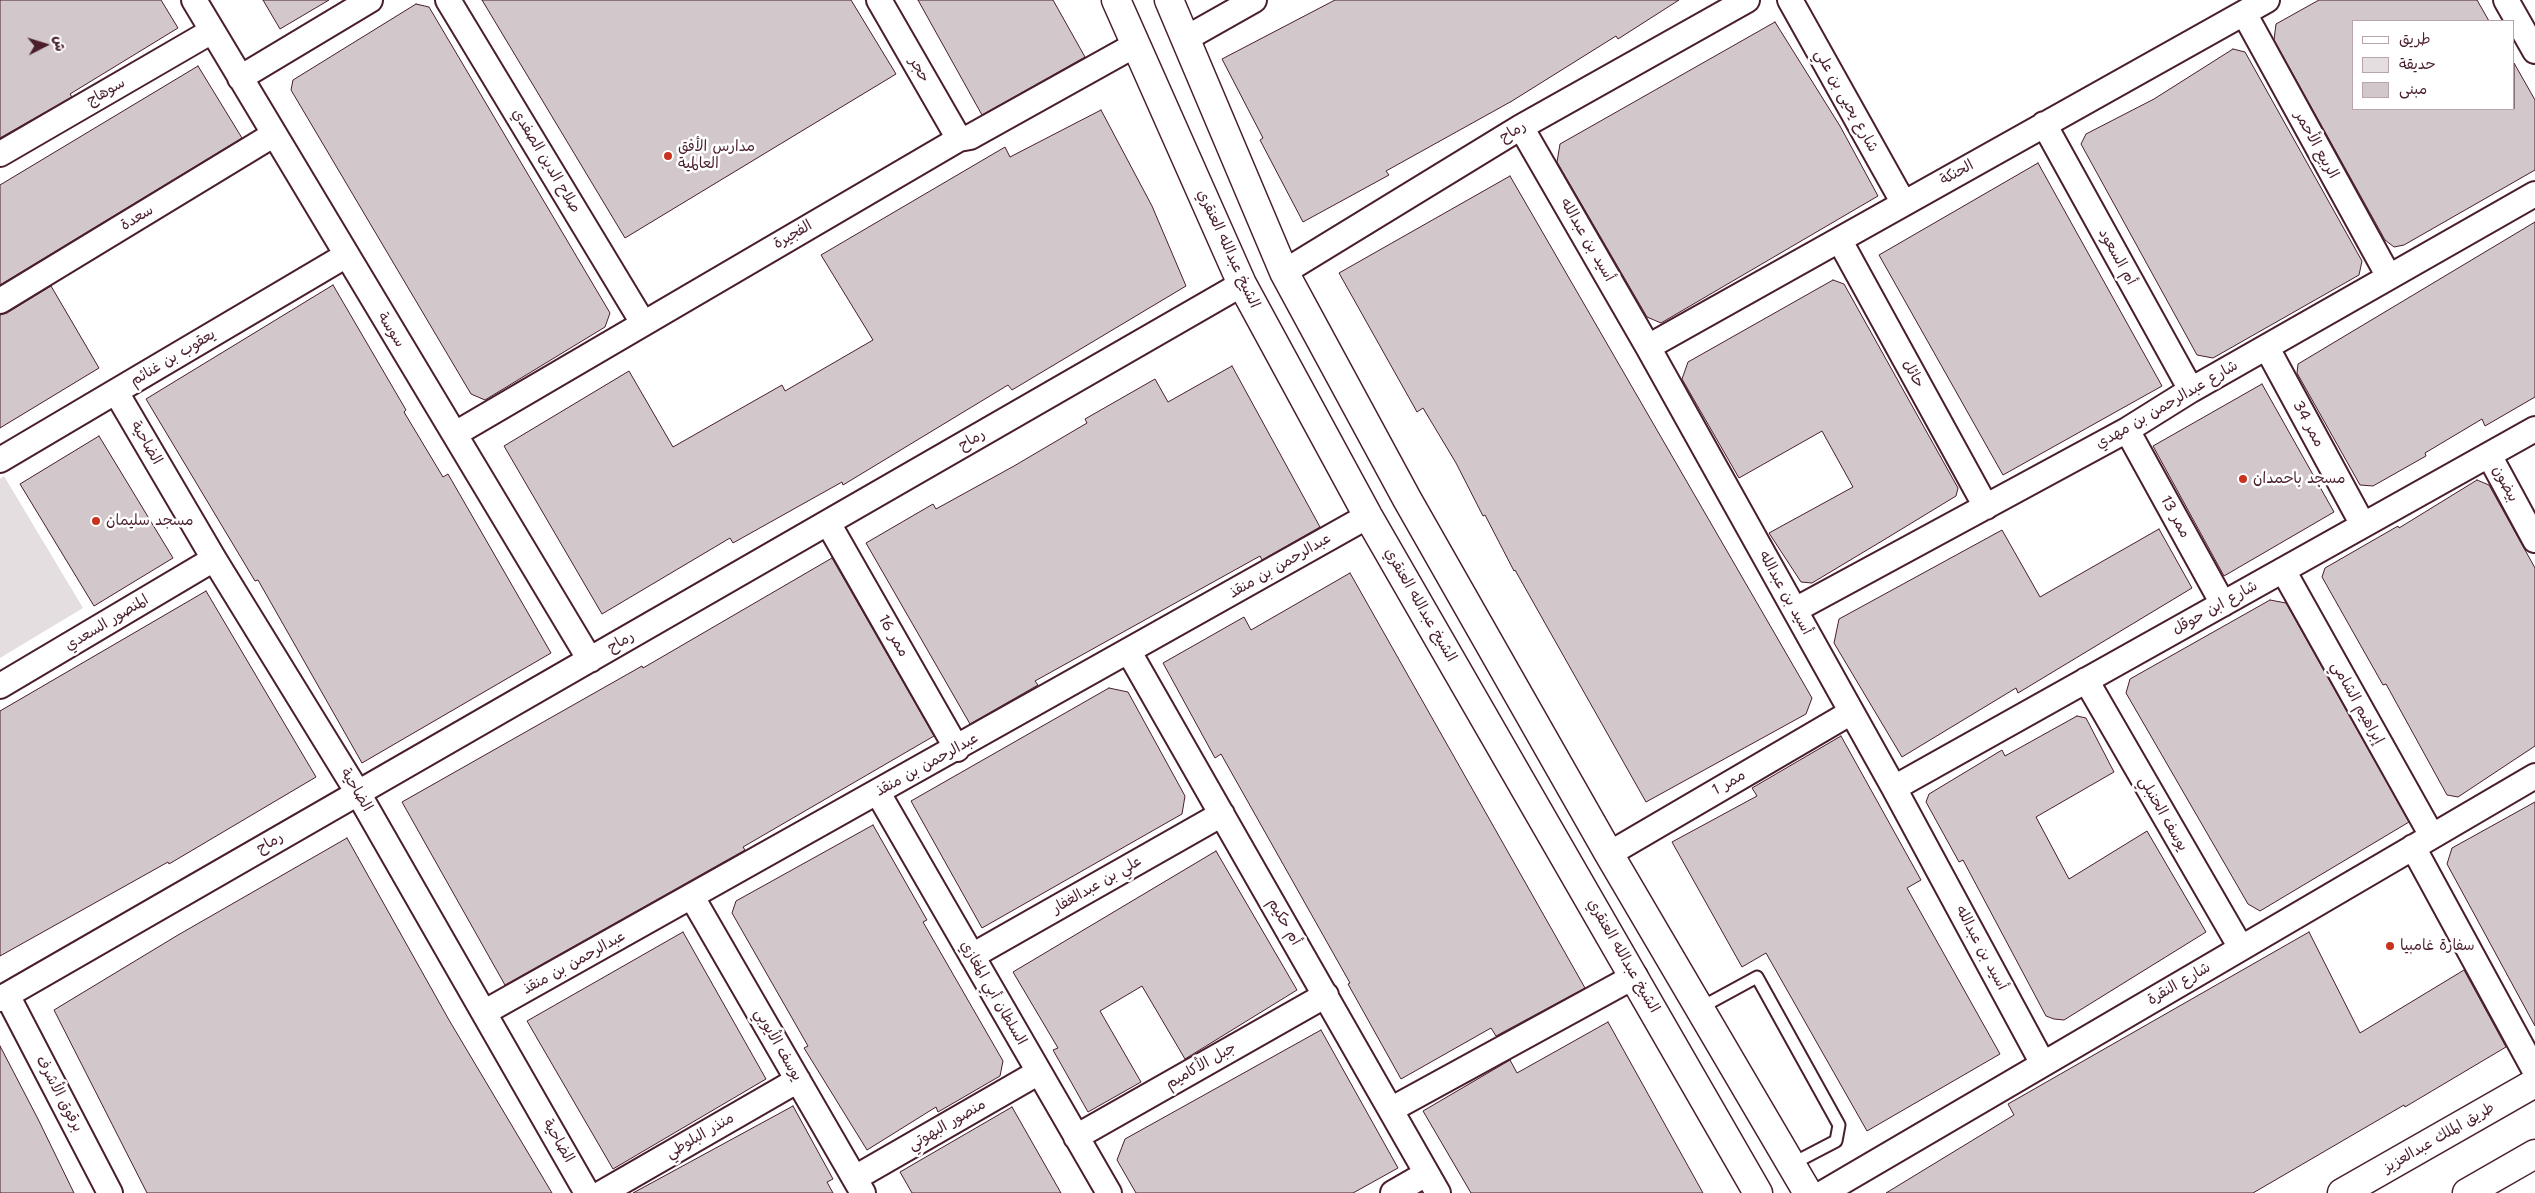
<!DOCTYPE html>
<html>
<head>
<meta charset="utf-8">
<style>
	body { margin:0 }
	#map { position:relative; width:2535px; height:1193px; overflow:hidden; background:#fff; font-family:"Shantell Sans","Playpen Sans Arabic",sans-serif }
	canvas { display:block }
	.legend { position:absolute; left:2352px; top:20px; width:162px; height:90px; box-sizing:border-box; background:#fff; border:1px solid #b7a5aa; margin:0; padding:6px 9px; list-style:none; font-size:15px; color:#4a1f2b }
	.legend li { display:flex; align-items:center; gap:10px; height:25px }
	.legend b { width:25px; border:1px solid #b7a5aa }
	.north { position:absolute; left:20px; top:20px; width:50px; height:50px; -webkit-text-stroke:4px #fff; paint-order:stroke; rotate:85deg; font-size:14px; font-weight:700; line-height:20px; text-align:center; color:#4a1f2b }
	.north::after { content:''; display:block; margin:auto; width:18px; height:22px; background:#4a1f2b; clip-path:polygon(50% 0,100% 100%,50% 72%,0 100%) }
</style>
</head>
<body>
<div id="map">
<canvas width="2535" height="1193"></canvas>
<ul class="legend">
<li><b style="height:6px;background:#fff"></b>طريق</li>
<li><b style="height:14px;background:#e5dee0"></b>حديقة</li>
<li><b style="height:14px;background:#d2c7cb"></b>مبنى</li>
</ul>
<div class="north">ش</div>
</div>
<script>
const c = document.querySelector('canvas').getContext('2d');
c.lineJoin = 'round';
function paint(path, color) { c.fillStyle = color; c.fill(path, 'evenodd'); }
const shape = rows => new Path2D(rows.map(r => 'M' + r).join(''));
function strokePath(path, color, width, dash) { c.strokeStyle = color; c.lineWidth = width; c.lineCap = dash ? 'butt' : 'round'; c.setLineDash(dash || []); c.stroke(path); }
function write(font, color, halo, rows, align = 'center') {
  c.font = font + ' "Shantell Sans","Playpen Sans Arabic",sans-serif'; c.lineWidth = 5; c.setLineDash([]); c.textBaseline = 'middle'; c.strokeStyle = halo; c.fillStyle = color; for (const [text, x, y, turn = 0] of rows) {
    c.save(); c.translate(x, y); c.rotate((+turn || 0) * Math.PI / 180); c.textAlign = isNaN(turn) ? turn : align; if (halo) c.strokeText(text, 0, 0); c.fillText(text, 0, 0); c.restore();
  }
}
const green = shape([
	[4,476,83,608,0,658,0,479]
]);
const building = shape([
	[0,0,161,0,178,28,70,94,72,97,0,138,0,0],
	[263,0,329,0,280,29,263,0],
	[482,0,851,0,896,74,625,238,482,0],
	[918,0,1053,0,1085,57,982,115,918,0],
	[1335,0,1679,0,1618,39,1616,36,1512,101,1386,171,1389,175,1303,222,1260,140,1263,138,1222,59,1335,0],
	[2319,0,2477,0,2489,21,2354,21,2354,109,2514,109,2514,63,2535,100,2535,170,2404,245,2394,247,2385,240,2274,40,2276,24,2319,0],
	[416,4,429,7,610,313,605,327,485,400,471,394,291,90,293,80,416,4],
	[1775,22,1840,126,1878,196,1661,323,1647,317,1557,162,1560,144,1775,22],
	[2233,49,2245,52,2362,261,2359,275,2213,358,2197,355,2081,144,2086,134,2154,99,2233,49],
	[198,66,242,138,0,285,0,185,198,66],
	[1101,110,1152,206,1186,286,1012,390,1008,385,843,485,842,482,733,543,730,538,602,614,504,446,629,371,673,447,782,385,785,391,873,340,821,255,1005,147,1010,157,1101,110],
	[2038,163,2162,386,2003,475,1879,255,2038,163],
	[1510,176,1812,698,1806,714,1646,802,1515,570,1514,571,1485,515,1483,516,1456,463,1423,408,1417,412,1339,273,1510,176],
	[2535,222,2535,397,2485,426,2482,419,2425,453,2426,456,2373,486,2360,485,2297,373,2298,364,2535,222],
	[1833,280,1844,284,1958,488,1956,496,1882,541,1812,583,1801,582,1769,533,1853,487,1822,431,1739,478,1682,379,1688,362,1833,280],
	[333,285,406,410,404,412,443,477,448,474,551,653,362,763,258,580,255,581,146,399,333,285],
	[51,286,99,368,0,428,0,315,7,313,51,286],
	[1232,366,1320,527,1262,560,1260,556,1035,681,1038,685,970,724,866,543,933,504,936,509,1014,466,1087,423,1085,419,1155,379,1168,402,1232,366],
	[2262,384,2334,512,2224,576,2153,446,2262,384],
	[99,436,173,558,94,606,20,484,99,436],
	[2477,480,2489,485,2535,568,2535,746,2458,797,2447,795,2386,684,2383,685,2322,577,2325,568,2398,526,2399,528,2477,480],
	[2159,529,2192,588,2018,693,2016,688,1902,757,1834,643,1839,619,2002,530,2040,597,2159,529],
	[832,558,934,736,743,847,745,850,505,985,402,802,642,666,643,668,832,558],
	[1350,573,1585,988,1496,1036,1491,1028,1401,1079,1348,984,1350,983,1221,754,1215,758,1163,663,1244,617,1251,630,1350,573],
	[206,591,316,777,169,864,168,862,0,956,0,711,206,591],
	[2270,600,2286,603,2409,822,2260,911,2248,904,2126,693,2130,679,2270,600],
	[1109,688,1128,692,1185,796,1182,814,982,928,911,801,1109,688],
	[2077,716,2086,718,2114,772,2036,817,2069,879,2147,831,2206,932,2064,1020,2054,1019,2046,1016,1963,860,1959,862,1926,802,1929,794,2002,750,2005,756,2077,716],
	[1841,736,1921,880,1907,888,2000,1054,1867,1131,1766,953,1742,967,1672,842,1757,796,1752,788,1841,736],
	[2535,802,2535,1026,2447,864,2452,848,2535,802],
	[873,825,927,920,923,922,1003,1061,1000,1076,938,1112,936,1107,867,1150,804,1048,808,1046,732,913,736,901,873,825],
	[347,838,449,1020,552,1193,147,1193,54,1010,178,935,347,838],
	[1216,851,1297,990,1185,1059,1142,986,1100,1011,1141,1082,1088,1112,1053,1050,1058,1048,1013,972,1216,851],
	[683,932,766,1079,613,1169,527,1021,683,932],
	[2309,932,2360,1033,2464,970,2506,1047,2405,1107,2404,1105,2253,1193,1886,1193,2014,1115,2008,1104,2309,932],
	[1608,1022,1703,1193,1471,1193,1423,1111,1510,1060,1517,1073,1608,1022],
	[1321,1030,1398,1168,1353,1193,1136,1193,1117,1160,1125,1139,1321,1030],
	[0,1046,38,1119,74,1193,0,1193,0,1046],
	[793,1106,833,1179,827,1182,833,1193,633,1193,793,1106],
	[1012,1107,1061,1193,912,1193,900,1172,1012,1107]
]);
const service = shape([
	[1700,1008,1757,977,1839,1125,1836,1141,1790,1165]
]);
const minor = shape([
	[194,0,590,660],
	[448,0,643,323],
	[879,0,959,139],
	[1790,0,1903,202],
	[2506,0,2535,51],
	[2244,13,2389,277],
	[1185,39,1254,0],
	[240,78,370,0],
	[2044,124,2191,390],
	[1521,127,1648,347,1894,788,2043,1064],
	[0,154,212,31],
	[1840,241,1986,507],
	[1284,272,1521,127,1747,0],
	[0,301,273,135],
	[1648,347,2267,0],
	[2267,348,2363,525],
	[116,392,214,559,358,793,587,1193],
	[2127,430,2223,604],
	[455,434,959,139,970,137,1135,45],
	[2489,455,2535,540],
	[0,460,345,256],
	[828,523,957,749],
	[2283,570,2432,836],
	[1795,610,2127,430,2191,390,2535,194],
	[1129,652,1438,1193],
	[2086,680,2241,948],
	[0,686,214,559],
	[1894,788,2535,429],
	[878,793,1109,1193],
	[2413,847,2535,1071],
	[1609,854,1850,713],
	[692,897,863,1193],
	[972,956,1222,814],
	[7,995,110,1193],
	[0,999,1242,284],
	[485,1012,1368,516],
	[1392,1109,1635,976],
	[1076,1137,1326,995],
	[855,1178,1039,1072],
	[602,1193,798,1080],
	[1393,1193,1426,1174],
	[1823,1193,2535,776]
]);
const tertiary = shape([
	[1116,0,1242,284,1368,516,1758,1193],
	[1169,0,1284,272,1407,499,1609,854,1808,1193]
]);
const secondary = shape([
	[2467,1193,2535,1154]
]);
const primary = shape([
	[2342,1193,2535,1083]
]);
const markers = [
	[668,156,5,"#c8321e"],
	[2243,479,5,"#c8321e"],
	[96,521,5,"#c8321e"],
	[2390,946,5,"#c8321e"]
];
const streetNames = [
	["حجر",919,70,60],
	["سوهاج",106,92,-30],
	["شارع يحيى بن علي",1846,101,61],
	["رماح",1513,132,-31],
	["الربيع الأحمر",2316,145,61],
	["صلاح الدين الصفدي",546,161,59],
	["الحنكة",1957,173,-29],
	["سعدة",137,218,-31],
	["الفجيرة",793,235,-30],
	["أسيد بن عبدالله",1587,240,60],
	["الشيخ عبدالله العنقري",1228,249,65],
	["أم السعود",2117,257,61],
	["سوسة",391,330,58],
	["يعقوب بن غنائم",173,358,-31],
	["حائل",1913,374,61],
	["شارع عبدالرحمن بن مهدي",2167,405,-30],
	["ممر 34",2308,424,62],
	["رماح",972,440,-30],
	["الضاحية",146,443,60],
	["بيضون",2505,484,62],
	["ممر 13",2175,517,61],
	["عبدالرحمن بن منقذ",1280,566,-30],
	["أسيد بن عبدالله",1785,593,61],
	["الشيخ عبدالله العنقري",1420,605,60],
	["شارع ابن حوقل",2215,608,-29],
	["المنصور السعدي",107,623,-31],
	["ممر 16",893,636,60],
	["رماح",621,642,-30],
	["إبراهيم الشامي",2357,703,61],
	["عبدالرحمن بن منقذ",927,765,-29],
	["ممر 1",1729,783,-30],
	["الضاحية",356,790,59],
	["يوسف الحنبلي",2163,814,60],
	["رماح",270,843,-30],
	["علي بن عبدالغفار",1097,885,-30],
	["أم حكيم",1284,922,60],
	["أسيد بن عبدالله",1981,948,62],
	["الشيخ عبدالله العنقري",1623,956,60],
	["عبدالرحمن بن منقذ",574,963,-29],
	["شارع النقرة",2179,984,-30],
	["السلطان أبي المغازي",993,993,60],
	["يوسف الأيوبي",778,1045,60],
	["جبل الأكاميم",1201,1066,-30],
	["برقوق الأشرف",59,1094,62],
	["منصور البهوتي",947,1125,-30],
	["منذر البلوطي",700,1136,-30],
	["طريق الملك عبدالعزيز",2439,1138,-30],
	["الضاحية",558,1141,60]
];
const poiNames = [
	["مدارس الأفق",678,147],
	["العالمية",678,164],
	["مسجد باحمدان",2253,479],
	["مسجد سليمان",106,521],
	["سفارة غامبيا",2400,946]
];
paint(green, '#e5dee0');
paint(building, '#d2c7cb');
strokePath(building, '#4a1f2b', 1);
strokePath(service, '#4a1f2b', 15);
strokePath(minor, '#4a1f2b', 28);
strokePath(tertiary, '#4a1f2b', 31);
strokePath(secondary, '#4a1f2b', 31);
strokePath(primary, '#4a1f2b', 31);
strokePath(service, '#fff', 11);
strokePath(minor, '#fff', 24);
strokePath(tertiary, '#fff', 28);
strokePath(secondary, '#fff', 28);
strokePath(primary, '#fff', 28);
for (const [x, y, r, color] of markers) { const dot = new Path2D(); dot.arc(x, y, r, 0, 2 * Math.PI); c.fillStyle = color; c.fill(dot); strokePath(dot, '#fff', 2); }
write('15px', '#4a1f2b', '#fff', streetNames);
write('15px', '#4a1f2b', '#fff', poiNames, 'left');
</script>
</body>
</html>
